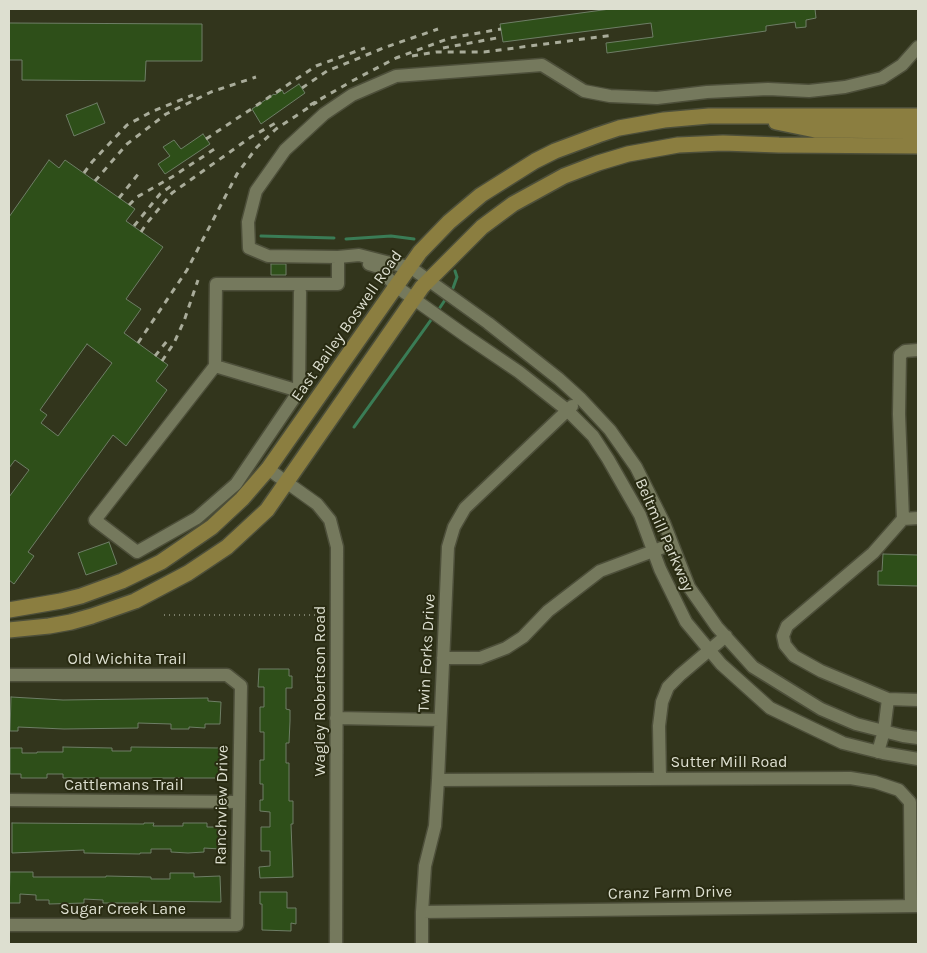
<!DOCTYPE html>
<html>
<head>
<meta charset="utf-8">
<style>
	body { margin:0 }
	#map { position:relative; width:927px; height:953px; overflow:hidden; background:#32351c; font-family:Karla,sans-serif }
	canvas { display:block }
	.frame { position:absolute; inset:0; border:10px solid #dddfd0; pointer-events:none }
</style>
</head>
<body>
<div id="map">
<canvas width="927" height="953"></canvas>
<div class="frame"></div>
</div>
<script>
const c = document.querySelector('canvas').getContext('2d');
c.lineJoin = 'round';
const shape = rows => new Path2D(rows.map(r => 'M' + r).join(''));
function strokePath(path, color, width, dash) { c.strokeStyle = color; c.lineWidth = width; c.lineCap = dash ? 'butt' : 'round'; c.setLineDash(dash || []); c.stroke(path); }
function paint(path, color) { c.fillStyle = color; c.fill(path, 'evenodd'); }
function write(font, color, halo, rows, align = 'center') {
  c.font = font + ' Karla,sans-serif'; c.lineWidth = 4; c.setLineDash([]); c.textBaseline = 'middle'; c.strokeStyle = halo; c.fillStyle = color; for (const [text, x, y, turn = 0] of rows) {
    c.save(); c.translate(x, y); c.rotate((+turn || 0) * Math.PI / 180); c.textAlign = isNaN(turn) ? turn : align; if (halo) c.strokeText(text, 0, 0); c.fillText(text, 0, 0); c.restore();
  }
}
const stream = shape([
	[261,236,334,238],
	[346,239,391,236,414,239],
	[453,288,457,277,455,271],
	[439,309,447,297],
	[354,427,433,317]
]);
const building = shape([
	[610,9,815,9,816,18,806,20,806,27,796,28,795,22,766,26,766,31,607,53,606,43,653,37,651,23,503,42,500,24,610,9],
	[9,23,202,24,202,61,146,61,145,81,22,80,22,60,9,60,9,23],
	[299,84,305,93,261,124,252,109,274,94,275,95,282,90,284,94,299,84],
	[97,103,105,123,74,136,66,115,97,103],
	[203,134,210,144,165,174,158,164,170,156,163,147,174,140,181,149,203,134],
	[49,160,59,168,65,160,135,209,126,221,163,247,126,299,141,309,124,333,168,365,156,381,167,390,126,446,113,435,28,552,34,556,14,584,9,580,9,497,29,470,15,460,9,468,9,217,49,160],
	[87,344,112,363,58,436,41,423,47,415,40,410,87,344],
	[271,264,286,264,286,275,271,275,271,264],
	[109,542,117,564,86,575,78,553,109,542],
	[883,554,918,555,918,586,878,585,878,571,882,571,883,554],
	[259,669,289,669,289,676,292,676,292,688,286,688,286,709,290,710,290,721,289,743,286,743,286,763,289,763,289,801,293,801,293,824,291,824,293,877,260,878,259,867,270,866,270,851,261,851,261,827,270,827,270,812,260,811,260,800,263,800,263,784,260,784,260,760,264,760,264,732,260,732,260,707,264,707,264,687,258,687,259,669],
	[11,697,63,700,208,698,208,701,221,702,220,724,205,724,205,728,189,727,189,729,171,729,171,724,138,723,138,728,64,729,18,727,18,731,10,731,11,697],
	[63,747,112,748,112,751,131,751,131,747,221,748,220,778,63,778,63,774,47,774,47,778,21,778,21,774,10,774,10,748,22,748,22,753,37,753,37,752,63,752,63,747],
	[12,823,144,824,144,823,154,823,153,826,183,826,183,823,207,823,207,827,220,827,220,849,204,848,204,852,188,853,171,852,171,849,151,849,151,853,140,853,140,854,84,853,84,850,12,853,12,823],
	[10,872,33,872,33,877,106,877,106,876,151,877,151,879,170,879,170,873,194,873,194,877,220,876,221,902,140,901,140,903,103,903,103,900,84,899,84,903,49,904,49,900,36,900,36,895,20,894,20,903,9,903,10,872],
	[260,892,287,892,287,908,296,908,296,924,291,923,291,931,262,930,262,904,260,904,260,892]
]);
const path = shape([
	[164,615,327,615]
]);
const minor = shape([
	[918,47,902,65,882,78,845,87,809,91,768,89,707,92,657,98,610,96,584,91,542,65,396,76,352,95,324,114,285,150,256,191,248,222,249,248,268,256,338,257,359,255,398,265,410,267,488,323,559,379,581,399,610,430,636,467,664,523,689,587,717,627,753,667,821,709,856,724,903,736,918,738],
	[369,264,382,268,388,278,397,287,466,336,519,372,567,410,593,436,608,459,640,515,660,569,686,622,721,664,770,708,843,743,883,753,918,759],
	[300,292,299,391,236,484,197,518,137,552,95,520,215,366,216,284,338,284,338,257],
	[918,350,905,351,900,355,899,414,903,519,873,553,787,626,783,636,785,645,794,656,821,671,888,699,918,700],
	[215,366,299,391],
	[268,469,317,504,330,520,337,547,336,944],
	[903,519,918,518],
	[443,658,480,658,506,648,523,637,548,611,600,571,672,544],
	[9,675,227,675,241,686,237,925,9,925],
	[336,718,440,720],
	[878,752,884,731,888,699],
	[660,779,659,726,662,702,668,687,680,675,726,636],
	[438,780,850,778,875,782,899,790,910,802,911,906],
	[9,800,238,802],
	[422,912,918,906],
	[422,944,422,912,425,866,435,826,438,780,448,547,454,527,465,508,572,406]
]);
const major = shape([
	[776,122,815,130,918,131],
	[9,610,61,601,81,596,122,581,161,562,212,527,242,499,268,469,420,252,449,222,481,195,535,161,555,151,598,135,619,128,664,120,709,116,918,116],
	[9,630,49,626,71,622,92,616,135,601,188,573,227,547,267,510,422,287,482,227,513,204,564,176,598,163,628,154,678,145,723,143,779,145,918,146]
]);
const rail = shape([
	[443,48,502,37],
	[412,56,436,52,484,52,614,35],
	[352,81,396,58,450,38,501,29],
	[302,88,327,71,386,47,438,29],
	[310,105,347,84],
	[206,139,316,66,365,48],
	[84,173,92,162,127,125,151,112,193,95],
	[95,181,127,144,166,114,211,92,256,77],
	[119,198,139,173],
	[129,205,137,197,172,177,216,148],
	[134,226,160,194,174,184],
	[141,232,147,223,172,193,251,137,279,121],
	[138,343,187,270,237,174,257,147,276,129,317,102],
	[155,356,167,341],
	[162,361,174,343,184,321,198,280]
]);
const streetNames = [
	["East Bailey Boswell Road",347,326,-55],
	["Beltmill Parkway",664,535,66],
	["Twin Forks Drive",427,653,-87],
	["Old Wichita Trail",127,659],
	["Wagley Robertson Road",320,691,-90],
	["Sutter Mill Road",729,762],
	["Cattlemans Trail",124,785],
	["Ranchview Drive",222,805,-89],
	["Cranz Farm Drive",670,893,-1],
	["Sugar Creek Lane",123,909]
];
strokePath(stream, '#3a7c56', 3);
paint(building, '#2e4f19');
strokePath(building, '#6e7e66', 1);
strokePath(minor, '#4d4f3a', 15);
strokePath(major, '#4d4f3a', 18);
strokePath(path, '#797c67', 2, [1, 4]);
strokePath(minor, '#75795d', 12);
strokePath(major, '#8b7e40', 15);
strokePath(rail, '#a9ac9a', 3, [6, 6]);
write('16px', '#dddfd0', '#292b12', streetNames);
</script>
</body>
</html>
